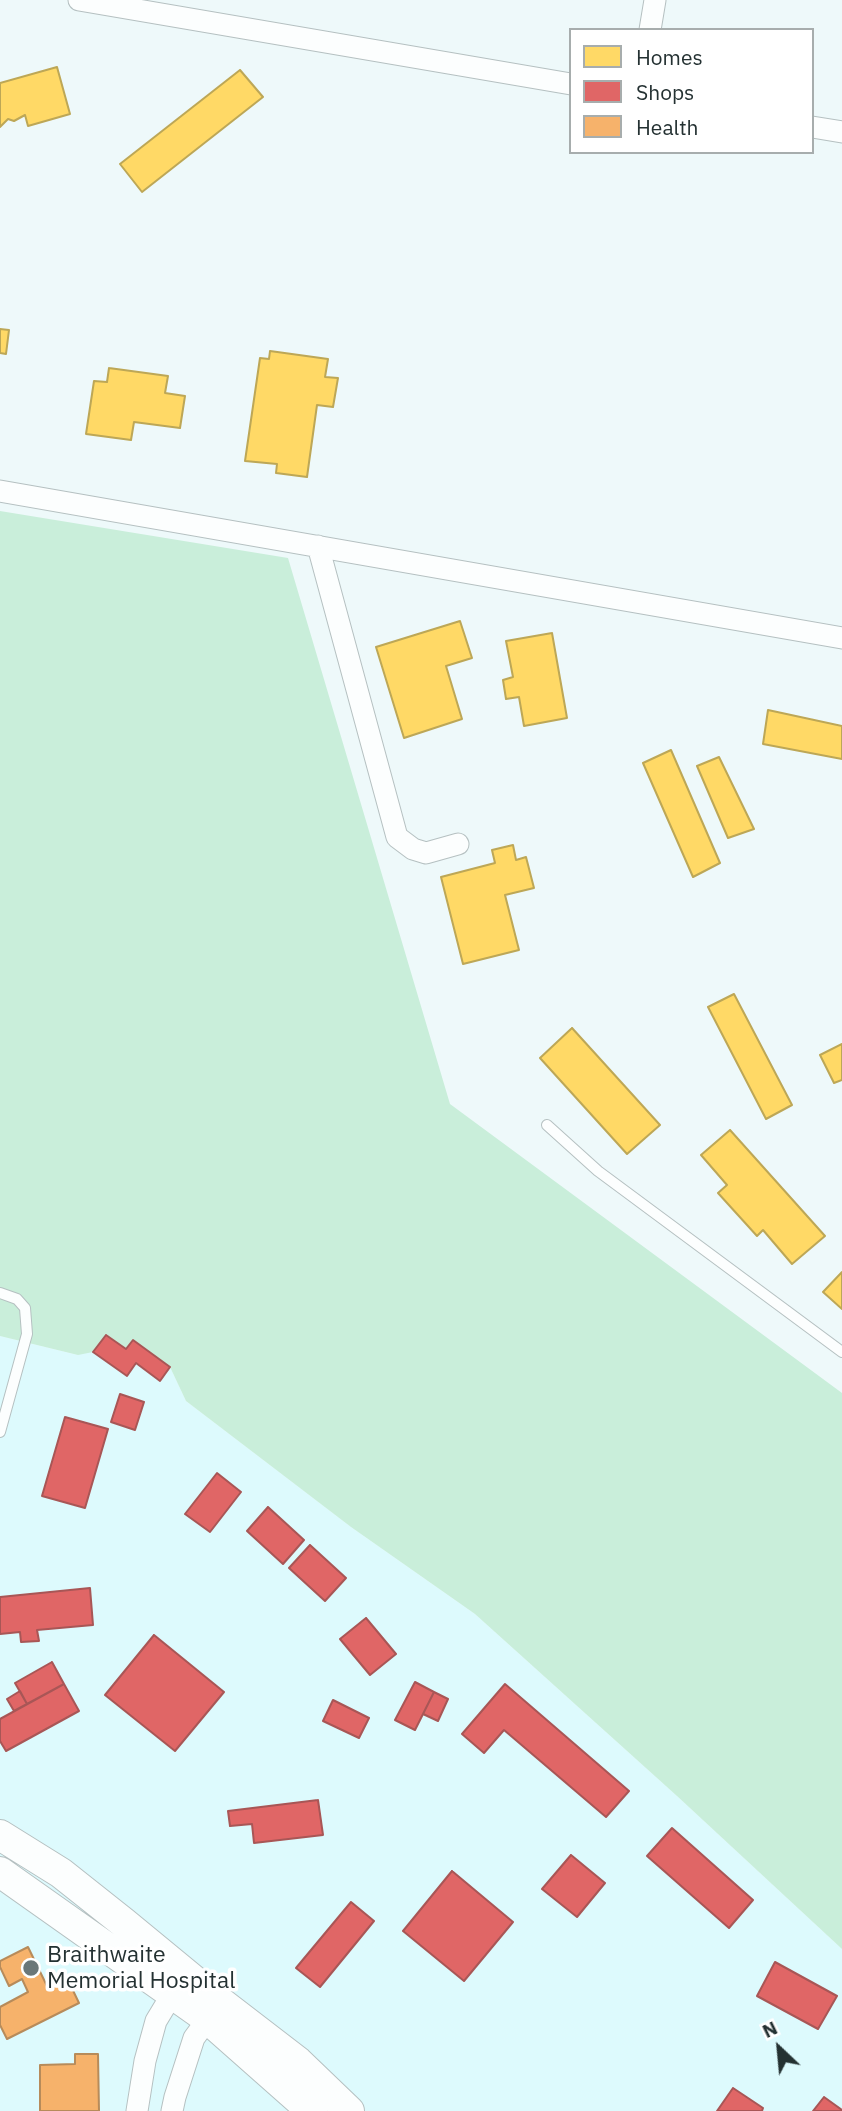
<!DOCTYPE html>
<html>
<head>
<meta charset="utf-8">
<style>
	body { margin:0 }
	#map { position:relative; width:842px; height:2111px; overflow:hidden; background:#eef9fa; font-family:"IBM Plex Sans",sans-serif }
	canvas { display:block }
	.legend { position:absolute; left:569px; top:28px; width:245px; height:126px; box-sizing:border-box; background:#fff; border:2px solid #a7adad; margin:0; padding:9px 12px; list-style:none; font-size:21px; color:#243132 }
	.legend li { display:flex; align-items:center; gap:14px; height:35px }
	.legend b { width:35px; border:2px solid #a7adad }
	.north { position:absolute; left:744px; top:2013px; width:70px; height:70px; -webkit-text-stroke:5px #fff; paint-order:stroke; rotate:334deg; font-size:19px; font-weight:700; line-height:28px; text-align:center; color:#243132 }
	.north::after { content:''; display:block; margin:auto; width:24px; height:32px; background:#243132; clip-path:polygon(50% 0,100% 100%,50% 72%,0 100%) }
</style>
</head>
<body>
<div id="map">
<canvas width="842" height="2111"></canvas>
<ul class="legend">
<li><b style="height:19px;background:#ffd966"></b>Homes</li>
<li><b style="height:19px;background:#e06666"></b>Shops</li>
<li><b style="height:19px;background:#f6b26b"></b>Health</li>
</ul>
<div class="north">N</div>
</div>
<script>
const c = document.querySelector('canvas').getContext('2d');
c.lineJoin = 'round';
function paint(path, color) { c.fillStyle = color; c.fill(path, 'evenodd'); }
const shape = rows => new Path2D(rows.map(r => 'M' + r).join(''));
function strokePath(path, color, width, dash) { c.strokeStyle = color; c.lineWidth = width; c.lineCap = dash ? 'butt' : 'round'; c.setLineDash(dash || []); c.stroke(path); }
function write(font, color, halo, rows, align = 'center') {
  c.font = font + ' "IBM Plex Sans",sans-serif'; c.lineWidth = 7; c.setLineDash([]); c.textBaseline = 'middle'; c.strokeStyle = halo; c.fillStyle = color; for (const [text, x, y, turn = 0] of rows) {
    c.save(); c.translate(x, y); c.rotate((+turn || 0) * Math.PI / 180); c.textAlign = isNaN(turn) ? turn : align; if (halo) c.strokeText(text, 0, 0); c.fillText(text, 0, 0); c.restore();
  }
}
const built = shape([
	[106,1335,133,1340,170,1367,186,1401,351,1527,475,1614,677,1796,842,1949,842,2111,0,2111,0,1336,78,1355]
]);
const green = shape([
	[0,511,288,558,450,1104,842,1393,842,1949,677,1796,475,1614,351,1527,186,1401,170,1367,133,1340,126,1349,106,1335,93,1352,78,1355,0,1336]
]);
const homes = shape([
	[57,67,70,114,28,126,25,115,14,121,8,119,0,127,0,83,57,67],
	[240,70,263,97,142,192,120,164,240,70],
	[0,329,9,330,6,354,0,353,0,329],
	[270,351,328,359,325,377,338,378,333,407,317,405,307,477,276,473,277,464,245,461,260,358,269,359,270,351],
	[109,368,168,376,165,393,185,396,180,428,134,422,131,440,86,434,94,381,107,382,109,368],
	[460,621,472,658,446,666,462,719,404,738,376,647,460,621],
	[552,633,567,718,524,726,519,697,506,699,503,680,513,677,506,641,552,633],
	[768,710,842,726,842,759,763,744,768,710],
	[671,750,720,863,693,877,643,763,671,750],
	[719,757,754,829,728,838,697,766,719,757],
	[513,845,516,860,526,857,534,888,505,895,519,950,463,964,441,877,495,863,492,850,513,845],
	[734,994,792,1105,766,1119,708,1007,734,994],
	[572,1028,660,1125,627,1154,540,1058,572,1028],
	[842,1044,842,1080,834,1083,820,1055,842,1044],
	[730,1130,825,1236,792,1264,763,1230,757,1236,718,1193,727,1185,701,1155,730,1130],
	[842,1272,842,1309,823,1292,842,1272]
]);
const shops = shape([
	[106,1335,126,1349,133,1340,170,1367,160,1381,136,1363,127,1376,93,1352,106,1335],
	[120,1394,144,1402,135,1430,111,1422,120,1394],
	[65,1417,108,1429,85,1508,42,1496,65,1417],
	[217,1473,241,1492,210,1532,185,1514,217,1473],
	[268,1507,304,1540,283,1564,247,1531,268,1507],
	[310,1545,346,1578,325,1601,289,1568,310,1545],
	[90,1588,93,1625,37,1630,39,1641,21,1642,20,1632,0,1634,0,1597,90,1588],
	[366,1618,396,1654,370,1675,340,1639,366,1618],
	[154,1635,224,1692,175,1751,105,1695,154,1635],
	[52,1662,64,1684,27,1704,15,1683,52,1662],
	[415,1682,434,1692,415,1730,395,1720,415,1682],
	[64,1684,79,1711,6,1751,0,1741,0,1719,64,1684],
	[505,1684,629,1791,606,1817,504,1730,484,1753,462,1734,505,1684],
	[20,1691,27,1704,14,1711,7,1699,20,1691],
	[434,1692,448,1699,438,1721,423,1714,434,1692],
	[333,1700,369,1718,359,1738,323,1721,333,1700],
	[318,1800,323,1835,254,1843,252,1824,230,1826,228,1811,318,1800],
	[672,1828,753,1900,729,1928,647,1856,672,1828],
	[571,1855,605,1883,577,1917,542,1889,571,1855],
	[452,1871,513,1922,464,1981,403,1931,452,1871],
	[351,1902,374,1921,320,1987,296,1968,351,1902],
	[775,1962,837,1996,818,2029,757,1996,775,1962],
	[733,2088,763,2108,762,2111,717,2111,733,2088],
	[824,2097,842,2110,842,2111,813,2111,824,2097]
]);
const health = shape([
	[28,1947,47,1986,66,1976,79,2003,7,2039,0,2025,0,2007,28,1992,22,1979,9,1986,0,1967,0,1961,28,1947],
	[75,2054,98,2054,99,2111,40,2111,40,2065,75,2064,75,2054]
]);
const lane = shape([
	[547,1125,598,1171,842,1352],
	[0,1293,17,1299,25,1308,27,1334,0,1432]
]);
const street = shape([
	[79,0,571,84],
	[650,30,655,0],
	[812,127,842,132],
	[0,491,842,638],
	[318,546,397,837,413,849,426,853,458,844],
	[137,2111,145,2061,156,2021,179,1983],
	[172,2111,175,2097,194,2038,216,2008]
]);
const secondary = shape([
	[0,1835,61,1873,124,1923,220,2002,298,2062,349,2111],
	[0,1872,208,2019,312,2111]
]);
const markers = [
	[31,1968,9,"#6b7778"]
];
const poiNames = [
	["Braithwaite",47,1955],
	["Memorial Hospital",47,1981]
];
paint(built, '#ddfafd');
paint(green, '#c9eeda');
paint(homes, '#ffd966');
strokePath(homes, '#bda756', 2);
paint(shops, '#e06666');
strokePath(shops, '#a85656', 2);
paint(health, '#f6b26b');
strokePath(health, '#b78b5a', 2);
strokePath(lane, '#b5c0c1', 12);
strokePath(street, '#b5c0c1', 23);
strokePath(secondary, '#b5c0c1', 32);
strokePath(lane, '#fcfefe', 10);
strokePath(street, '#fcfefe', 21);
strokePath(secondary, '#fcfefe', 30);
for (const [x, y, r, color] of markers) { const dot = new Path2D(); dot.arc(x, y, r, 0, 2 * Math.PI); c.fillStyle = color; c.fill(dot); strokePath(dot, '#fff', 2.5); }
write('23px', '#243132', '#fff', poiNames, 'left');
</script>
</body>
</html>
